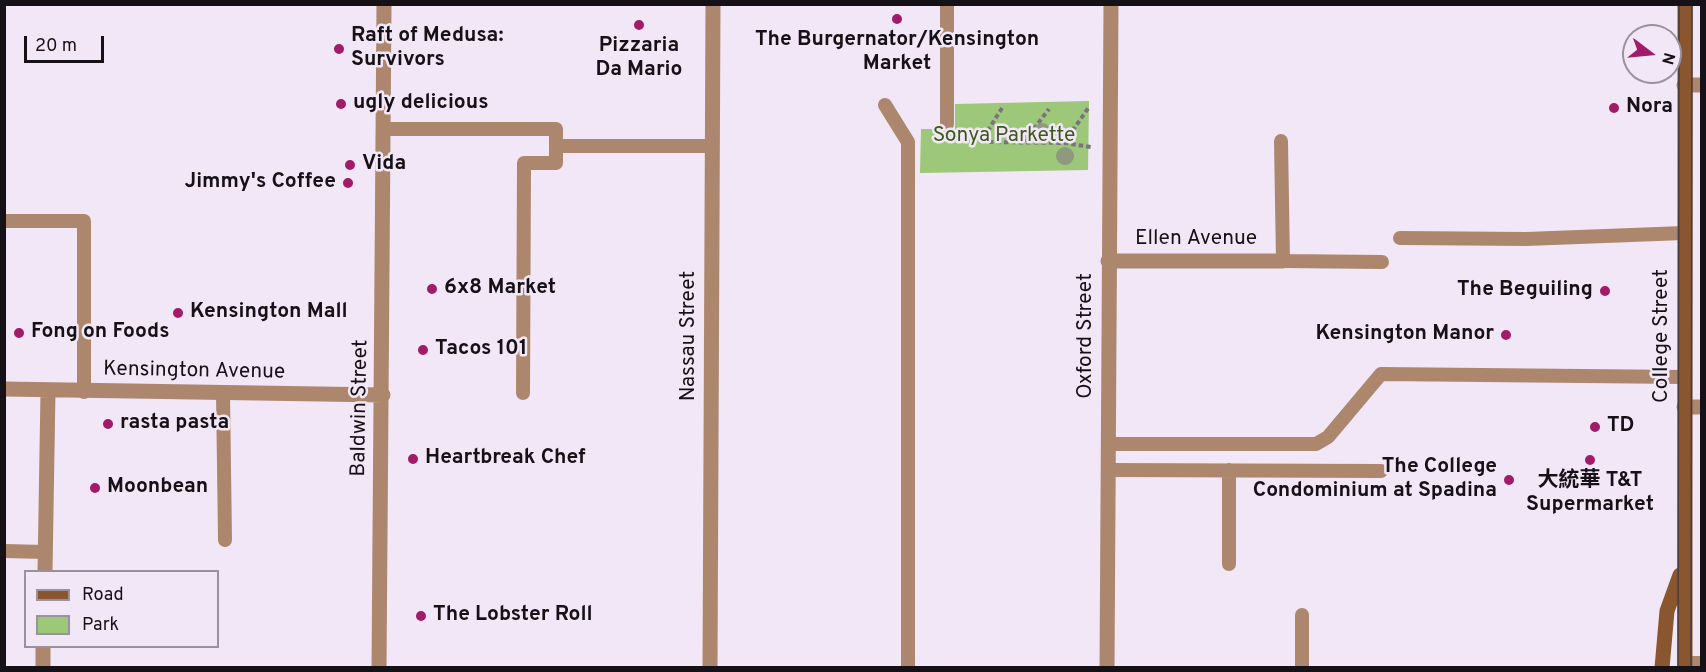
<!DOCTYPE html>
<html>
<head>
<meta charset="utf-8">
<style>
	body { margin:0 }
	#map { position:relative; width:1706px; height:672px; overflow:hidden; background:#f2e7f6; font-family:Overpass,sans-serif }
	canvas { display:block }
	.frame { position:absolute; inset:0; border:6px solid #151116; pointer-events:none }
	.legend { position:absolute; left:24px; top:570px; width:195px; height:78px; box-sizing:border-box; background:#f2e7f6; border:2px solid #9a919c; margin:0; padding:8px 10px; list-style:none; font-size:18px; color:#151116 }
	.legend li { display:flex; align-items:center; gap:12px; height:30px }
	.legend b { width:30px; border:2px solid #9a919c }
	.north { position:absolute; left:1622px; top:24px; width:60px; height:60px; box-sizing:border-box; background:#f2e7f6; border:2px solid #9a919c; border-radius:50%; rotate:106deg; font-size:16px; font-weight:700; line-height:24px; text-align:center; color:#151116 }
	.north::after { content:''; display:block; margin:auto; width:21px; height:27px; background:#a21b68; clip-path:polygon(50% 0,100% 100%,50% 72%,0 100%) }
	.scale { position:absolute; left:24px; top:36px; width:80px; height:27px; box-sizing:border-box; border:3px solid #151116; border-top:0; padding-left:8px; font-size:18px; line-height:21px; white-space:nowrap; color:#151116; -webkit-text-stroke:4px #f2e7f6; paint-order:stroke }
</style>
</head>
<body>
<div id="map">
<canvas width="1706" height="672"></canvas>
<div class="frame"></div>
<ul class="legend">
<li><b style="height:8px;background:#8a5630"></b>Road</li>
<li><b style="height:16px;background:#9dc779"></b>Park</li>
</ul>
<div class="north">N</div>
<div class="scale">20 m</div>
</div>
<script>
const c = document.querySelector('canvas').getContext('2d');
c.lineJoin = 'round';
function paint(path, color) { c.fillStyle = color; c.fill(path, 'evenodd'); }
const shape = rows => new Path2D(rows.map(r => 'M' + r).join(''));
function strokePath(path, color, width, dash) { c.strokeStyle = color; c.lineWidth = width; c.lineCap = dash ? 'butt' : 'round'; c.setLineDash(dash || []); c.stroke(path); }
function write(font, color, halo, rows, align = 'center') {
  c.font = font + ' Overpass,"Noto Sans SC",sans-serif'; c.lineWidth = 5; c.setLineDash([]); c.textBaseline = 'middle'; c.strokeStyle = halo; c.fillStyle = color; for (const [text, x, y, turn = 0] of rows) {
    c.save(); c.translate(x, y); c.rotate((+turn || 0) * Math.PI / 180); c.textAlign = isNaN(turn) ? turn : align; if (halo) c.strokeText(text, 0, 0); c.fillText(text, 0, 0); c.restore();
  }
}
const green = shape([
	[1089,101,1088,170,920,173,921,129,955,129,955,104]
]);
const path = shape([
	[1002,108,982,140,987,142,1064,143,1091,147],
	[1027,142,1029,135,1049,109],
	[1064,143,1089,107]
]);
const service = shape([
	[885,105,908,142,908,668],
	[947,124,947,4],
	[383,129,556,129,556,163,524,163,523,393],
	[1281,141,1283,261,1382,262],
	[556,146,712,146],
	[4,221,84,221,84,392],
	[1400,238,1526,239,1684,233],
	[223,393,225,540],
	[1108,444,1316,444,1328,437,1381,374,1683,377],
	[1108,470,1381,471],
	[1229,470,1229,564],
	[4,551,45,552],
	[1685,663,1702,663],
	[1302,668,1302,615]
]);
const minor = shape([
	[1684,85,1702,85],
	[1108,261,1283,261],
	[4,389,383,395],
	[1684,407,1702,407],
	[45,572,48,391],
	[43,668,43,646],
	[379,668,384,4],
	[710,668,713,4],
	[1107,668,1111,4]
]);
const secondary = shape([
	[1662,668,1667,611,1680,575],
	[1685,668,1685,4]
]);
const tram = shape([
	[1678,668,1679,4],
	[1691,668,1692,4]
]);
const trees = [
	[1042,132],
	[1065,156]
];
const markers = [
	[897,19,6,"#a21b68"],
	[639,25,6,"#a21b68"],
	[339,49,6,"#a21b68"],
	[341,104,6,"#a21b68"],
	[1614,108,6,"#a21b68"],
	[350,165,6,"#a21b68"],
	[348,183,6,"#a21b68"],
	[432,289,6,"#a21b68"],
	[1605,291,6,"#a21b68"],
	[178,313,6,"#a21b68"],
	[19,333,6,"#a21b68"],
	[1506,335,6,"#a21b68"],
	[423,350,6,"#a21b68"],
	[108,424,6,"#a21b68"],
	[1595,427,6,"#a21b68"],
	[413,459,6,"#a21b68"],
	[1590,460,6,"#a21b68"],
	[1509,480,6,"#a21b68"],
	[95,488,6,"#a21b68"],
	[421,616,6,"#a21b68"]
];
const poiNames = [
	["Raft of Medusa:",351,37],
	["Survivors",351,61],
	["The Burgernator/Kensington",897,41,"center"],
	["Market",897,65,"center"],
	["Pizzaria",639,47,"center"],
	["Da Mario",639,71,"center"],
	["ugly delicious",353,104],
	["Nora",1626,108],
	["Vida",362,165],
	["Jimmy's Coffee",336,183,"right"],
	["6x8 Market",444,289],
	["The Beguiling",1593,291,"right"],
	["Kensington Mall",190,313],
	["Fong on Foods",31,333],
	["Kensington Manor",1494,335,"right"],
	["Tacos 101",435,350],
	["rasta pasta",120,424],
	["TD",1607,427],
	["Heartbreak Chef",425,459],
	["The College",1497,468,"right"],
	["Condominium at Spadina",1497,492,"right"],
	["大統華 T&T",1590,482,"center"],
	["Supermarket",1590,506,"center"],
	["Moonbean",107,488],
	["The Lobster Roll",433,616]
];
const parkNames = [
	["Sonya Parkette",1004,137]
];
const streetNames = [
	["Ellen Avenue",1196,240],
	["Nassau Street",690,336,-90],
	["Oxford Street",1087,336,-90],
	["College Street",1663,336,-90],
	["Kensington Avenue",194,372,1],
	["Baldwin Street",361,408,-89]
];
paint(green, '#9dc779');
strokePath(path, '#7a737c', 4, [4.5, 3]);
strokePath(service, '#ac876e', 14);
strokePath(minor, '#ac876e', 15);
strokePath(secondary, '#8a5630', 15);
strokePath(tram, '#423c43', 1.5);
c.fillStyle = '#8e997e';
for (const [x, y] of trees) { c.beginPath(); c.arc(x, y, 9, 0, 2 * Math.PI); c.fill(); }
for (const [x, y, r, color] of markers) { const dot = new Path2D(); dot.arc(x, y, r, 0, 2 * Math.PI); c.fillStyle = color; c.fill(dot); strokePath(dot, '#f2e7f6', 2); }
write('bold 21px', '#151116', '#f2e7f6', poiNames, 'left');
write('21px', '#3c591c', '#f2e7f6', parkNames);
write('21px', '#151116', '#f2e7f6', streetNames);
</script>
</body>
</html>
